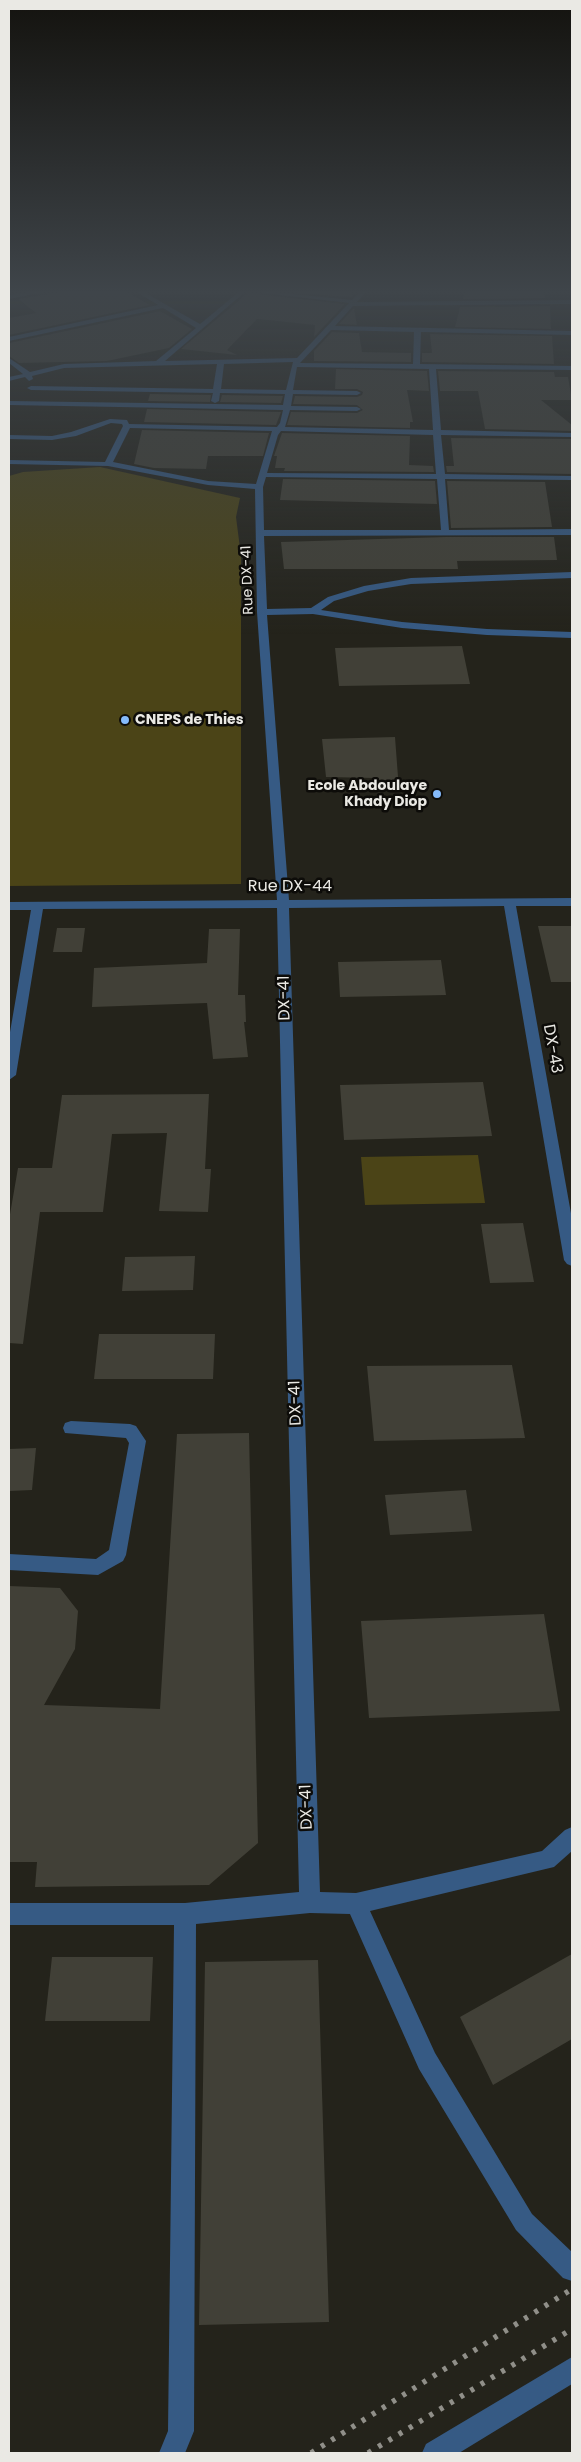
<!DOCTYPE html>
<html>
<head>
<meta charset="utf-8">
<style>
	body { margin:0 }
	#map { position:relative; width:581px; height:2462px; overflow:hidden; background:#24231b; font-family:Poppins,sans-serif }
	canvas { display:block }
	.frame { position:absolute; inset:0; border:10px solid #eae9e4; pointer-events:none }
</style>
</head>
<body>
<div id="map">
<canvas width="581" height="2462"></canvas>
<div class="frame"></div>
</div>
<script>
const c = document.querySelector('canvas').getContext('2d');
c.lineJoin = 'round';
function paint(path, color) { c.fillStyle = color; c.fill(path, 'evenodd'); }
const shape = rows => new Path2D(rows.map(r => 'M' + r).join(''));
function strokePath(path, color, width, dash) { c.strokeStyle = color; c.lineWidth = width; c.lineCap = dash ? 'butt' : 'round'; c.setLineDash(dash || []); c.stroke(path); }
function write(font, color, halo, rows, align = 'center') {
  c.font = font + ' Poppins,sans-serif'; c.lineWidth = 5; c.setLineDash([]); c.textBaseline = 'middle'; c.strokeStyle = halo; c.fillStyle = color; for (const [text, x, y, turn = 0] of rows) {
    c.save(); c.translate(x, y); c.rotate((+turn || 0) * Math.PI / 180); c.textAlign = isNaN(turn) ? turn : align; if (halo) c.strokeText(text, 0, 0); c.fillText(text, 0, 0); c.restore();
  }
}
const green = shape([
	[100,467,240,498,236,517,241,556,241,884,9,886,9,476,23,472],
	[478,1155,485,1203,365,1205,361,1157]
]);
const building = shape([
	[68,291,125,291,150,305,9,335,9,318,36,313,18,299],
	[298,291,352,291,353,297,296,293],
	[465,291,542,291,546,298,463,299],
	[249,292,264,295,345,304,314,337,315,325,257,319,227,350,237,355,181,349],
	[460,307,550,306,551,329,455,327],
	[354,308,357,325,339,324],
	[160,311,192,329,169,348,107,361,19,363,9,356,9,343],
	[332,332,359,333,362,352,411,353,411,362,314,361,314,351],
	[430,334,552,336,554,364,422,362,422,353,432,353],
	[336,369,427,371,429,391,407,390,413,422,410,422,410,428,287,425,291,412,357,413,363,410,357,405,293,404,295,396,357,397,362,395,363,392,357,389,335,389],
	[438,371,554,372,555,377,568,377,572,400,541,400,572,425,572,431,485,429,478,391,440,391],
	[150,394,211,395,210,402,148,401],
	[222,395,283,396,281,403,220,402],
	[147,409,281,412,276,425,144,422],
	[142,430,269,433,263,456,208,456,206,469,154,468,134,464],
	[282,433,410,436,409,465,433,466,434,472,284,471,285,468,275,468,277,456,274,456],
	[451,438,572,439,572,474,447,472,446,466,454,466],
	[283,479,435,481,437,504,280,500],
	[447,481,545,482,552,527,451,528],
	[446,537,554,537,557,560,457,561,458,569,284,569,281,542],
	[462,646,470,684,339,686,335,648],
	[395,737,399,790,377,790,375,778,326,777,322,739],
	[538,926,572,926,572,982,551,982],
	[57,928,85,928,82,952,53,952],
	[209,929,240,929,238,995,245,995,246,1022,244,1022,248,1057,213,1059,207,1003,92,1007,94,968,207,963],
	[441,960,446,995,340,997,338,962],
	[483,1082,492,1136,344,1140,340,1085],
	[209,1094,205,1169,211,1169,208,1212,159,1211,167,1133,112,1134,103,1212,40,1212,23,1344,9,1343,9,1220,18,1168,52,1168,62,1095],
	[523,1223,534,1282,490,1283,481,1224],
	[195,1256,193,1290,122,1291,125,1257],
	[99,1334,215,1334,213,1379,94,1379],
	[512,1365,525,1438,374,1441,367,1366],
	[249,1433,258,1843,209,1885,35,1887,37,1862,9,1862,9,1586,60,1588,78,1611,75,1649,44,1705,160,1709,177,1434],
	[36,1448,32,1490,9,1491,9,1449],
	[466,1490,472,1531,390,1535,385,1495],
	[544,1614,560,1711,369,1718,361,1621],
	[572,1954,572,2039,493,2085,460,2017],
	[52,1957,153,1957,150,2021,45,2021],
	[318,1960,329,2322,199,2325,205,1962]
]);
const minor = shape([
	[36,291,48,291,9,299,9,295,36,291],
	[135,291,142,291,200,324,240,291,246,291,165,361,297,358,349,303,264,293,261,291,352,300,361,291,367,291,357,302,572,300,572,304,353,306,335,326,572,331,572,335,421,332,420,364,572,366,572,370,436,369,441,430,572,433,572,437,441,435,445,474,572,476,572,480,445,479,449,530,572,529,572,535,264,536,267,609,311,608,328,597,364,586,411,578,572,572,572,578,411,584,368,591,334,601,321,610,402,622,487,629,572,632,572,638,487,635,402,628,313,614,267,615,289,900,572,898,572,906,516,906,572,1219,572,1266,567,1264,564,1260,504,906,289,908,320,1892,356,1893,542,1851,565,1830,572,1827,572,1851,554,1867,370,1911,435,2053,532,2214,572,2252,572,2281,563,2278,516,2230,419,2069,350,1914,310,1913,196,1924,194,2431,185,2453,159,2453,168,2431,174,1925,9,1925,9,1903,185,1903,299,1892,277,908,43,909,16,1075,9,1080,9,1038,31,910,9,910,9,902,277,900,257,612,255,489,208,485,108,466,9,464,9,460,105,462,123,426,122,424,111,423,76,436,52,440,9,439,9,435,52,436,71,432,110,419,127,420,129,424,277,427,280,423,283,410,9,405,9,401,283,405,285,394,220,393,219,401,215,403,211,401,213,393,31,390,27,388,31,386,213,389,217,364,64,368,32,376,33,379,29,381,25,377,9,381,9,377,23,374,9,363,9,358,30,372,64,364,156,361,196,328,163,308,9,341,9,337,158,305,135,291],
	[331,330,414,332,413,364,300,363,331,330],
	[293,362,286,390,221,389,224,364,293,362],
	[297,367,429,369,433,430,285,427,290,410,357,411,361,409,357,407,291,406,293,394,357,395,361,393,357,391,293,390,297,367],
	[130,428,272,431,256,484,208,481,113,462,130,428],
	[281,431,433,435,436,474,267,473,278,435,281,431],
	[266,477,437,479,441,530,264,530,263,487,266,477],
	[71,1421,130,1424,136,1426,146,1441,126,1555,123,1561,98,1575,9,1570,9,1554,96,1559,109,1550,129,1443,126,1438,65,1433,63,1428,65,1423,71,1421],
	[572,2357,572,2384,459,2453,422,2453,426,2444,572,2357]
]);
const rail = shape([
	[311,2453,572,2289],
	[368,2453,572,2329]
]);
const markers = [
	[125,720,5,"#85bbfb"],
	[437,794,5,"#85bbfb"]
];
const farStreetnames = [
	["Rue DX-41",248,580,-92]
];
const farPoinames = [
	["CNEPS de Thies",135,720],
	["Ecole Abdoulaye",427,786,"right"],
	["Khady Diop",427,802,"right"]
];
const streetNames = [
	["Rue DX-44",290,887],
	["DX-41",285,998,-91],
	["DX-43",552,1049,80],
	["DX-41",296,1403,-92],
	["DX-41",307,1807,-92]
];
paint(green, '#4b4417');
paint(building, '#414037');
paint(minor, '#365a84');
strokePath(rail, '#908f89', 5.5, [4, 8]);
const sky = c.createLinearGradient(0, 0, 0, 635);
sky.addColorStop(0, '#14130f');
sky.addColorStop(0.46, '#3f454a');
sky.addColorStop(1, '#3f454a00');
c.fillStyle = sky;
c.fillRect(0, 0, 581, 635);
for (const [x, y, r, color] of markers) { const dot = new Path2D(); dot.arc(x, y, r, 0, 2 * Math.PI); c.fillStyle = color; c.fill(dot); strokePath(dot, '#0d0c09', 2); }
write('14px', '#eae9e4', '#0d0c09', farStreetnames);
write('bold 14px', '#eae9e4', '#0d0c09', farPoinames, 'left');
write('16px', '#eae9e4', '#0d0c09', streetNames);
</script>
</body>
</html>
